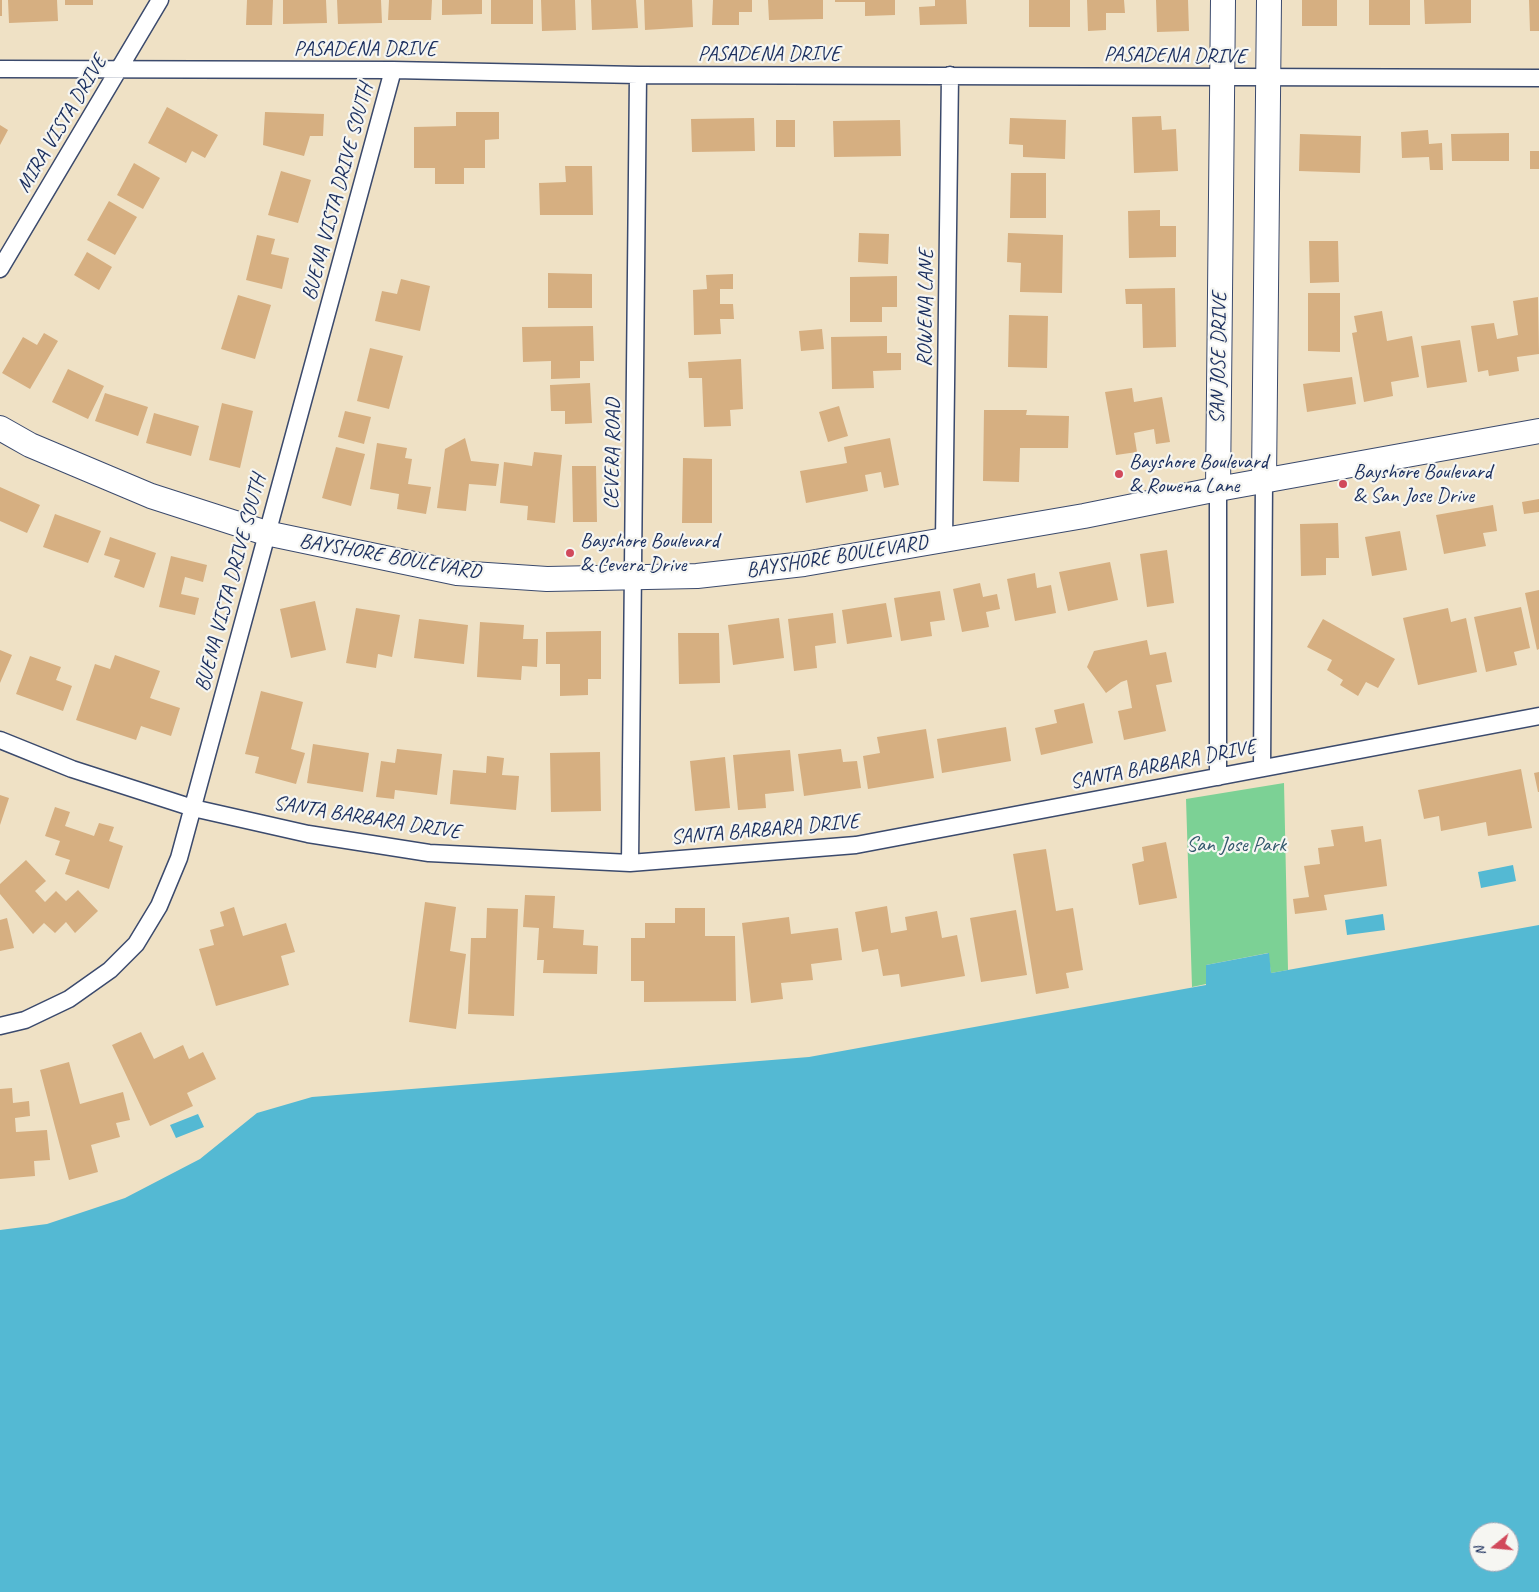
<!DOCTYPE html>
<html>
<head>
<meta charset="utf-8">
<style>
	body { margin:0 }
	#map { position:relative; width:1539px; height:1592px; overflow:hidden; background:#efe1c5; font-family:Caveat,sans-serif }
	canvas { display:block }
	.north { position:absolute; left:1469px; top:1522px; width:50px; height:50px; box-sizing:border-box; background:#f6f6f2; border:1px solid #9ea6b7; border-radius:50%; rotate:253deg; font-size:14px; font-weight:700; line-height:20px; text-align:center; color:#1b2f5e }
	.north::after { content:''; display:block; margin:auto; width:18px; height:22px; background:#d1495b; clip-path:polygon(50% 0,100% 100%,50% 72%,0 100%) }
</style>
</head>
<body>
<div id="map">
<canvas width="1539" height="1592"></canvas>
<div class="north">N</div>
</div>
<script>
const c = document.querySelector('canvas').getContext('2d');
c.lineJoin = 'round';
function paint(path, color) { c.fillStyle = color; c.fill(path, 'evenodd'); }
const shape = rows => new Path2D(rows.map(r => 'M' + r).join(''));
function strokePath(path, color, width, dash) { c.strokeStyle = color; c.lineWidth = width; c.lineCap = dash ? 'butt' : 'round'; c.setLineDash(dash || []); c.stroke(path); }
function write(font, color, halo, rows, align = 'center') {
  c.font = font + ' Caveat,sans-serif'; c.lineWidth = 4.5; c.setLineDash([]); c.textBaseline = 'middle'; c.strokeStyle = halo; c.fillStyle = color; for (const [text, x, y, turn = 0] of rows) {
    c.save(); c.translate(x, y); c.rotate((+turn || 0) * Math.PI / 180); c.textAlign = isNaN(turn) ? turn : align; if (halo) c.strokeText(text, 0, 0); c.fillText(text, 0, 0); c.restore();
  }
}
const green = shape([
	[1284,783,1288,970,1271,973,1268,953,1206,965,1206,984,1192,987,1186,799]
]);
const water = shape([
	[1513,865,1516,881,1481,888,1478,872],
	[1383,914,1385,930,1347,935,1345,920],
	[1539,925,1539,1592,0,1592,0,1230,47,1224,125,1198,200,1159,257,1113,312,1097,809,1057,1206,985,1206,965,1269,953,1271,973],
	[1479,1532,1509,1532,1509,1562,1479,1562],
	[198,1114,204,1127,176,1138,170,1125]
]);
const building = shape([
	[0,0,2,0,2,16,0,16],
	[8,0,57,0,58,21,9,23],
	[65,0,93,0,93,5,65,5],
	[247,0,273,0,272,25,246,25],
	[283,0,326,0,327,23,283,24],
	[337,0,381,0,382,23,338,24],
	[389,0,432,0,431,20,388,20],
	[442,0,482,0,482,14,442,15],
	[491,0,533,0,533,24,491,24],
	[541,0,575,0,576,30,542,31],
	[591,0,636,0,638,28,592,30],
	[644,0,692,0,693,27,645,30],
	[713,0,752,0,752,12,739,12,739,25,712,25],
	[768,0,823,0,823,19,769,20],
	[835,0,895,0,895,15,865,16,865,2,835,2],
	[935,0,966,0,967,24,920,25,919,7,935,6],
	[1029,0,1070,0,1070,27,1029,27],
	[1087,0,1124,0,1125,13,1106,13,1106,30,1088,31],
	[1156,0,1188,0,1189,31,1157,32],
	[1302,0,1337,0,1337,26,1302,26],
	[1369,0,1410,0,1410,25,1369,25],
	[1424,0,1471,0,1471,23,1425,24],
	[1529,0,1539,0,1539,31,1530,31],
	[167,107,218,135,205,158,192,151,186,163,148,143],
	[265,112,324,114,323,136,310,136,304,156,263,145],
	[456,112,499,112,499,139,485,140,485,168,464,168,464,184,435,184,435,168,414,168,414,127,456,126],
	[1161,116,1162,130,1176,129,1178,171,1134,173,1132,117],
	[754,118,755,151,692,152,691,119],
	[1010,118,1066,120,1065,159,1023,157,1023,145,1009,144],
	[776,120,795,120,795,147,776,147],
	[900,120,901,156,834,157,833,121],
	[0,125,8,130,0,145],
	[1428,130,1429,144,1442,143,1443,170,1430,170,1429,157,1402,158,1401,132],
	[1509,133,1509,161,1452,161,1451,134],
	[1300,134,1361,136,1360,173,1299,171],
	[1530,151,1539,151,1539,169,1530,169],
	[134,163,160,178,143,209,117,195],
	[565,166,592,166,593,215,540,215,539,183,566,182],
	[281,171,311,180,298,223,268,215],
	[1011,173,1046,173,1046,218,1010,218],
	[109,201,137,217,115,255,87,240],
	[1160,210,1160,226,1176,226,1176,257,1129,258,1128,211],
	[859,233,889,234,888,264,858,262],
	[1008,233,1063,235,1062,293,1020,292,1021,263,1007,262],
	[257,235,275,239,271,254,289,258,282,289,246,280],
	[1309,241,1338,241,1339,282,1310,283],
	[87,252,112,267,99,290,74,275],
	[548,273,592,274,592,308,548,308],
	[733,274,733,289,720,289,720,304,733,304,734,319,720,319,721,334,694,335,693,290,707,289,706,275],
	[897,276,897,307,882,307,882,322,850,322,850,277],
	[401,279,430,286,420,331,375,321,382,291,397,294],
	[1175,288,1176,347,1143,348,1142,304,1126,304,1125,289],
	[1308,293,1340,293,1340,352,1308,351],
	[238,295,271,305,255,359,221,349],
	[1538,297,1539,354,1517,357,1519,371,1489,376,1488,370,1478,372,1471,326,1494,323,1497,339,1518,335,1513,301],
	[1382,311,1387,341,1412,336,1419,377,1391,382,1393,396,1364,402,1352,333,1357,332,1354,316],
	[1009,315,1048,316,1047,368,1008,367],
	[593,326,594,361,580,361,580,378,551,379,551,361,523,362,522,327],
	[822,329,824,349,801,351,799,331],
	[44,333,58,341,30,389,2,373,23,337,37,345],
	[887,336,887,353,901,353,901,370,873,371,874,388,832,389,831,337],
	[1460,340,1467,382,1427,388,1421,346],
	[370,348,403,356,389,409,357,401],
	[741,359,743,409,730,410,731,426,704,427,702,378,689,378,688,362],
	[68,369,104,386,88,419,52,402],
	[1352,377,1356,404,1307,412,1303,384],
	[590,383,592,423,565,424,565,411,551,411,550,385],
	[1132,388,1134,402,1162,397,1170,442,1156,444,1154,429,1134,433,1137,452,1116,455,1105,392],
	[105,393,148,407,138,436,95,421],
	[222,403,253,411,240,468,209,460],
	[839,406,848,436,828,442,819,412],
	[984,410,1027,410,1026,415,1069,416,1068,448,1020,448,1019,482,983,481],
	[345,411,371,417,364,444,338,437],
	[154,413,199,426,191,456,146,443],
	[465,438,471,461,499,464,496,486,469,484,466,511,437,508,445,449],
	[890,438,899,485,884,488,881,472,865,475,868,491,806,503,800,471,847,463,844,447],
	[377,443,407,448,405,458,412,459,408,484,431,487,426,514,397,509,399,494,370,489],
	[336,447,365,454,351,506,322,498],
	[534,452,562,455,555,523,527,520,528,506,500,503,504,462,532,466],
	[683,458,712,459,712,523,682,523],
	[572,466,596,466,597,522,573,522],
	[0,487,40,505,27,533,0,521],
	[1539,499,1539,512,1524,514,1522,502],
	[1493,505,1497,531,1483,533,1486,546,1444,554,1436,515],
	[55,514,101,531,88,563,43,547],
	[1338,523,1339,558,1326,558,1326,575,1301,576,1300,524],
	[1400,531,1407,570,1372,576,1365,537],
	[110,537,156,553,144,588,114,577,120,560,104,555],
	[1167,550,1174,603,1147,607,1140,554],
	[171,556,207,565,203,582,185,577,181,594,199,598,195,615,159,607],
	[1110,562,1118,600,1068,611,1059,572],
	[1035,573,1037,588,1051,585,1056,613,1015,621,1007,579],
	[980,583,983,597,997,594,1000,609,986,612,989,627,962,632,953,589],
	[1539,590,1539,649,1537,650,1525,593],
	[940,591,945,620,930,622,932,636,901,641,894,598],
	[315,601,326,650,291,658,280,609],
	[886,603,892,637,847,644,842,610],
	[1521,607,1530,648,1514,652,1517,665,1486,672,1474,617],
	[356,608,400,615,392,657,378,654,376,668,346,663],
	[1448,608,1451,622,1466,618,1477,672,1418,685,1403,618],
	[833,613,836,643,815,646,817,668,794,671,788,619],
	[779,618,784,658,733,665,728,625],
	[419,619,468,625,464,664,414,658],
	[1323,619,1395,659,1378,688,1366,682,1358,696,1340,685,1343,680,1327,670,1332,660,1307,647],
	[480,622,524,625,523,639,538,639,537,667,522,666,521,680,477,677],
	[601,631,601,679,588,679,588,695,560,696,560,664,546,664,546,632],
	[678,633,719,633,720,683,679,684],
	[1147,640,1150,655,1166,652,1172,682,1156,685,1166,731,1124,740,1118,711,1132,708,1127,680,1121,682,1106,693,1087,667,1094,651],
	[0,650,12,655,0,683],
	[115,655,160,671,150,698,180,708,171,736,141,726,136,740,76,720,95,664,110,669],
	[30,656,61,667,56,680,72,686,63,711,16,694],
	[261,691,303,702,291,749,305,753,296,784,255,773,259,757,245,754],
	[1084,703,1093,743,1041,755,1035,728,1057,723,1054,710],
	[1006,727,1011,761,942,773,937,739],
	[926,729,934,778,868,789,863,756,880,753,877,737],
	[313,744,369,753,363,792,307,783],
	[397,749,442,754,437,795,395,790,394,799,376,797,381,761,395,763],
	[841,749,843,762,857,761,861,788,804,796,798,754],
	[790,750,794,791,765,794,766,808,738,810,733,755],
	[600,752,601,811,551,812,550,753],
	[487,756,504,758,502,775,519,776,516,810,450,804,453,770,486,773],
	[725,757,730,808,695,811,690,761],
	[1521,769,1532,828,1488,836,1486,822,1441,831,1439,816,1424,819,1418,790],
	[1539,772,1539,792,1538,792,1534,773],
	[0,795,9,798,0,825],
	[55,807,70,812,65,826,94,836,99,823,114,827,109,841,123,846,109,889,65,874,70,860,55,855,60,841,45,836],
	[1363,826,1365,842,1381,839,1387,886,1324,895,1327,910,1295,914,1293,899,1309,897,1304,866,1320,864,1318,848,1334,846,1331,830],
	[1166,842,1177,898,1139,905,1132,864,1144,861,1142,847],
	[1046,849,1056,911,1073,908,1083,970,1066,973,1069,988,1036,994,1013,854],
	[26,860,46,881,35,891,45,902,56,891,66,901,78,890,98,911,75,933,66,922,55,933,44,923,33,934,0,894,0,884],
	[525,895,555,896,553,928,584,930,583,945,598,946,597,974,543,973,544,960,537,960,539,928,523,927],
	[425,902,456,907,450,951,466,954,456,1029,409,1022],
	[887,906,891,933,907,930,905,917,937,911,942,938,957,935,965,976,901,987,899,974,883,976,878,949,862,952,855,912],
	[234,907,243,936,286,923,295,952,281,956,289,985,216,1006,199,949,214,945,210,930,224,926,220,912],
	[487,908,518,909,514,1016,468,1014,471,938,486,938],
	[675,908,705,908,705,936,735,936,736,1001,644,1002,644,981,631,981,631,938,645,938,645,923,675,923],
	[1016,910,1027,975,981,982,970,918],
	[789,917,791,934,838,928,842,960,811,964,813,980,781,983,783,999,751,1003,742,923],
	[7,918,14,948,0,951,0,920],
	[141,1032,154,1059,183,1045,189,1059,203,1052,216,1079,187,1093,193,1106,150,1126,112,1045],
	[69,1062,80,1104,123,1092,130,1120,116,1123,120,1137,91,1145,98,1172,69,1180,40,1070],
	[12,1088,13,1103,29,1101,30,1116,15,1118,16,1132,47,1130,50,1160,34,1161,35,1176,0,1179,0,1089]
]);
const street = shape([
	[0,69,393,70,638,75,1539,78],
	[0,269,160,0],
	[944,540,950,75],
	[0,740,72,769,193,808,308,834,429,853,630,863,856,845,1539,716],
	[1262,768,1264,481],
	[1218,777,1218,489],
	[630,863,638,75],
	[0,1026,25,1020,69,999,110,970,136,944,159,906,179,858,393,70]
]);
const secondary = shape([
	[0,428,30,445,151,496,266,533,457,573,547,579,697,576,804,564,1084,516,1218,489,1539,431],
	[1264,481,1269,0],
	[1218,489,1223,0]
]);
const markers = [
	[1119,474,5,"#d1495b"],
	[1343,484,5,"#d1495b"],
	[570,553,5,"#d1495b"]
];
const streetNames = [
	["PASADENA DRIVE",365,49],
	["PASADENA DRIVE",769,54],
	["PASADENA DRIVE",1175,56,1],
	["MIRA VISTA DRIVE",62,124,-59],
	["BUENA VISTA DRIVE SOUTH",338,192,-75],
	["ROWENA LANE",926,308,-89],
	["SAN JOSE DRIVE",1219,358,-89],
	["CEVERA ROAD",613,454,-89],
	["BAYSHORE BOULEVARD",390,557,10],
	["BAYSHORE BOULEVARD",837,557,-9],
	["BUENA VISTA DRIVE SOUTH",231,583,-75],
	["SANTA BARBARA DRIVE",1163,765,-11],
	["SANTA BARBARA DRIVE",367,818,9],
	["SANTA BARBARA DRIVE",765,830,-5]
];
const poiNames = [
	["Bayshore Boulevard",1129,462],
	["& Rowena Lane",1129,486],
	["Bayshore Boulevard",1353,472],
	["& San Jose Drive",1353,496],
	["Bayshore Boulevard",580,541],
	["& Cevera Drive",580,565]
];
const parkNames = [
	["San Jose Park",1236,845]
];
paint(green, '#7cd195');
paint(water, '#54b9d3');
paint(building, '#d6af81');
strokePath(street, '#3b4a6d', 19);
strokePath(secondary, '#3b4a6d', 26);
strokePath(street, '#fff', 16);
strokePath(secondary, '#fff', 24);
for (const [x, y, r, color] of markers) { const dot = new Path2D(); dot.arc(x, y, r, 0, 2 * Math.PI); c.fillStyle = color; c.fill(dot); strokePath(dot, '#f6f6f2', 2); }
write('21px', '#1b2f5e', '#f6f6f2', streetNames);
write('21px', '#1b2f5e', '#f6f6f2', poiNames, 'left');
write('21px', '#33586c', '#f6f6f2', parkNames);
</script>
</body>
</html>
